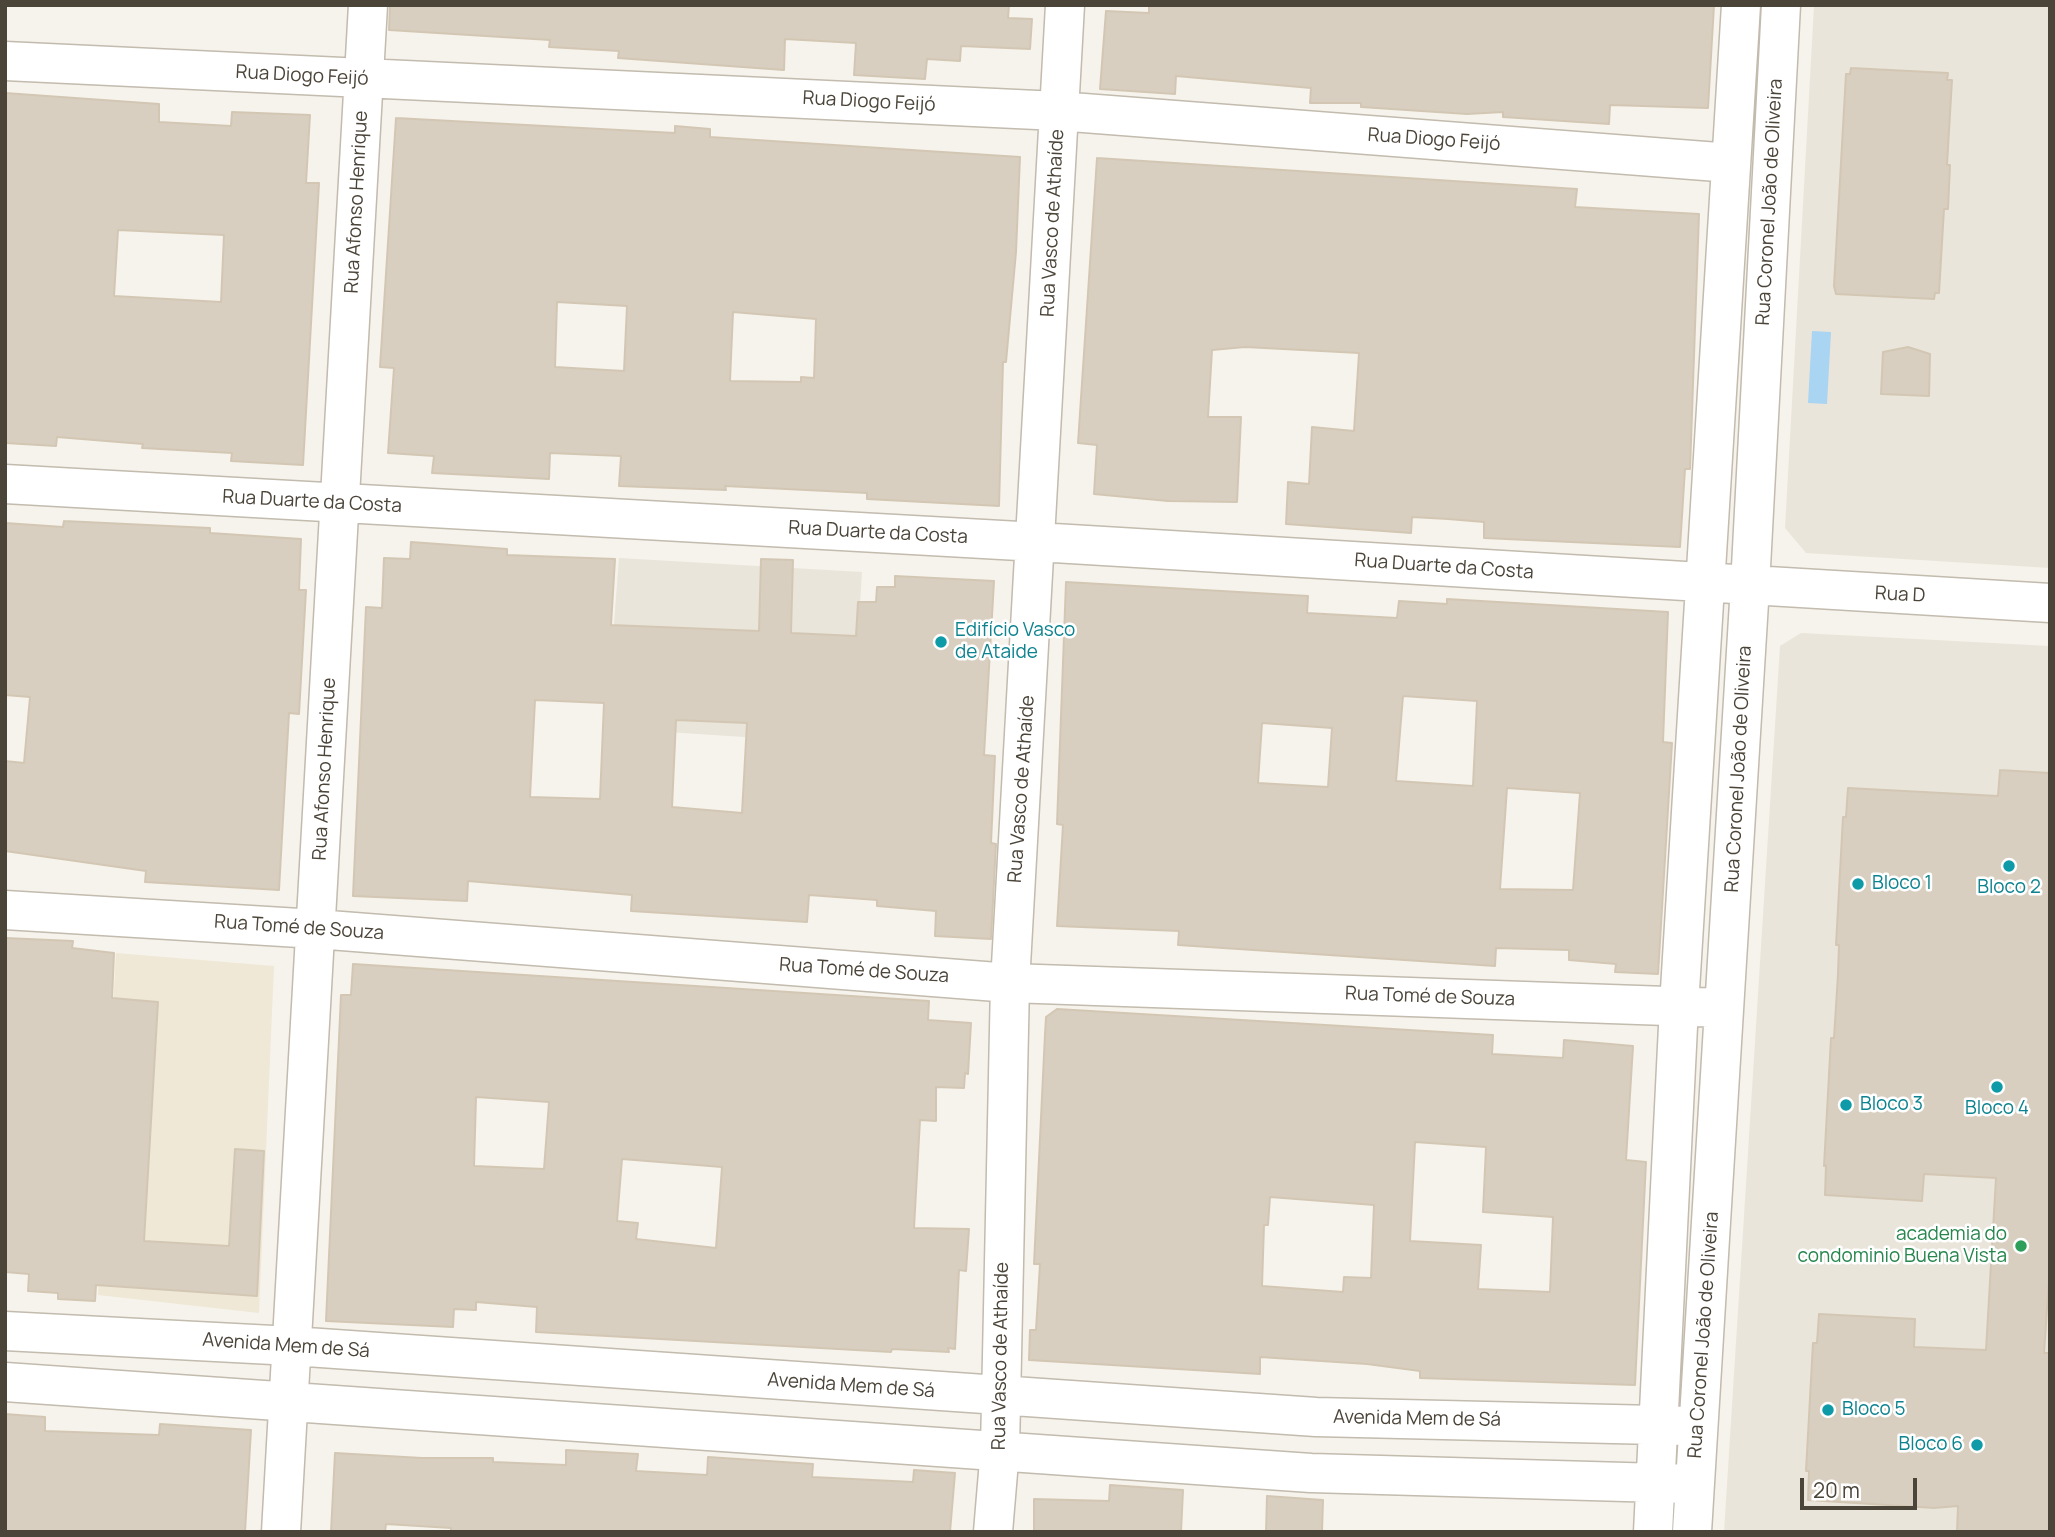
<!DOCTYPE html>
<html>
<head>
<meta charset="utf-8">
<style>
	body { margin:0 }
	#map { position:relative; width:2055px; height:1537px; overflow:hidden; background:#f6f3ec; font-family:Manrope,sans-serif }
	canvas { display:block }
	.frame { position:absolute; inset:0; border:7px solid #4b4439; pointer-events:none }
	.scale { position:absolute; left:1800px; top:1478px; width:117px; height:32px; box-sizing:border-box; border:4px solid #4b4439; border-top:0; padding-left:9px; font-size:21px; line-height:24px; white-space:nowrap; color:#4b4439; -webkit-text-stroke:5px #fff; paint-order:stroke }
</style>
</head>
<body>
<div id="map">
<canvas width="2055" height="1537"></canvas>
<div class="frame"></div>
<div class="scale">20 m</div>
</div>
<script>
const c = document.querySelector('canvas').getContext('2d');
c.lineJoin = 'round';
function paint(path, color) { c.fillStyle = color; c.fill(path, 'evenodd'); }
const shape = rows => new Path2D(rows.map(r => 'M' + r).join(''));
function strokePath(path, color, width, dash) { c.strokeStyle = color; c.lineWidth = width; c.lineCap = dash ? 'butt' : 'round'; c.setLineDash(dash || []); c.stroke(path); }
function write(font, color, halo, rows, align = 'center') {
  c.font = font + ' Manrope,sans-serif'; c.lineWidth = 5; c.setLineDash([]); c.textBaseline = 'middle'; c.strokeStyle = halo; c.fillStyle = color; for (const [text, x, y, turn = 0] of rows) {
    c.save(); c.translate(x, y); c.rotate((+turn || 0) * Math.PI / 180); c.textAlign = isNaN(turn) ? turn : align; if (halo) c.strokeText(text, 0, 0); c.fillText(text, 0, 0); c.restore();
  }
}
const residential = shape([
	[2050,5,2050,568,1806,553,1785,528,1814,6],
	[619,558,862,572,851,744,606,728],
	[1801,633,2050,646,2050,1532,1724,1532,1780,646]
]);
const education = shape([
	[116,953,274,966,259,1313,98,1295]
]);
const water = shape([
	[1812,331,1831,332,1827,404,1808,403]
]);
const building = shape([
	[390,5,1009,5,1008,18,1032,19,1030,49,961,46,960,61,927,59,925,79,854,75,856,43,785,39,784,70,618,58,619,51,549,47,550,40,389,30,390,5],
	[1149,5,1714,5,1708,108,1610,105,1609,124,1503,117,1503,112,1467,114,1361,107,1361,103,1310,103,1311,88,1176,76,1175,94,1100,89,1106,11,1149,13,1149,5],
	[1851,68,1948,73,1947,80,1952,80,1947,165,1950,165,1948,209,1944,209,1939,293,1935,293,1934,299,1836,294,1834,286,1846,74,1850,74,1851,68],
	[5,93,159,104,159,122,231,126,232,112,310,115,306,183,319,183,303,465,231,461,232,453,142,448,143,444,57,437,56,446,5,443,5,93],
	[118,230,224,235,221,302,114,296,118,230],
	[396,118,675,133,675,126,710,129,710,137,1020,157,1016,252,1006,362,1003,362,999,506,867,499,867,493,725,486,726,490,619,486,621,456,550,453,549,479,432,473,434,456,388,453,394,368,380,367,396,118],
	[557,302,627,306,624,371,555,367,557,302],
	[733,312,816,319,814,378,801,377,801,382,730,381,733,312],
	[1097,158,1577,189,1575,207,1699,214,1690,469,1685,469,1680,547,1484,538,1484,522,1448,519,1412,517,1411,533,1286,524,1288,482,1309,484,1312,427,1354,431,1359,353,1245,347,1212,350,1208,417,1241,417,1237,502,1168,501,1094,494,1097,445,1078,443,1097,158],
	[1908,347,1930,354,1929,396,1881,394,1883,352,1908,347],
	[64,521,210,528,210,533,301,539,299,590,306,590,299,714,289,713,279,890,145,882,146,871,5,851,5,761,24,763,30,697,5,695,5,523,63,527,64,521],
	[411,542,507,549,507,555,615,559,611,625,759,631,761,559,793,560,791,633,856,636,858,602,876,602,877,587,895,587,895,576,994,581,984,755,995,756,991,843,996,844,991,939,935,936,936,911,877,906,877,900,809,895,807,922,631,911,632,895,468,881,467,901,353,896,366,607,382,608,384,558,410,559,411,542],
	[535,700,604,703,600,799,530,797,535,700],
	[676,720,747,723,742,813,672,807,676,720],
	[1066,582,1308,596,1307,613,1397,618,1399,601,1447,604,1447,599,1668,612,1663,742,1672,743,1658,974,1615,972,1616,964,1569,960,1569,950,1496,948,1495,966,1178,945,1179,931,1057,926,1063,825,1057,824,1066,582],
	[1403,696,1477,701,1473,786,1396,781,1403,696],
	[1262,723,1332,728,1328,787,1258,783,1262,723],
	[1507,788,1580,793,1573,890,1500,889,1507,788],
	[2000,770,2050,773,2050,1266,2044,1353,2050,1353,2050,1532,1957,1532,1958,1506,1934,1508,1808,1500,1809,1471,1806,1471,1813,1343,1817,1343,1819,1314,1915,1319,1914,1347,1986,1350,1996,1178,1924,1174,1922,1201,1825,1195,1826,1165,1824,1166,1831,1038,1834,1038,1838,974,1839,945,1836,945,1843,817,1846,817,1848,788,1998,796,2000,770],
	[5,938,73,941,72,948,114,953,112,998,158,1002,144,1241,229,1246,235,1149,264,1151,257,1296,96,1285,95,1301,58,1299,58,1293,28,1291,29,1274,5,1272,5,938],
	[353,964,929,1001,928,1020,971,1023,968,1074,965,1073,964,1088,936,1087,936,1121,920,1120,914,1228,969,1229,966,1271,959,1270,955,1349,948,1348,949,1352,892,1349,891,1352,536,1332,537,1307,476,1302,476,1310,454,1309,453,1327,326,1321,341,995,351,995,353,964],
	[476,1097,549,1102,544,1169,474,1166,476,1097],
	[622,1159,722,1167,716,1248,636,1239,638,1223,617,1221,622,1159],
	[1057,1009,1493,1035,1492,1054,1563,1058,1564,1040,1633,1046,1626,1160,1646,1162,1635,1385,1420,1378,1420,1371,1367,1364,1260,1357,1260,1374,1029,1360,1030,1330,1036,1330,1040,1264,1034,1264,1045,1034,1046,1017,1057,1009],
	[1415,1142,1486,1147,1483,1212,1553,1217,1550,1292,1478,1289,1481,1245,1410,1241,1415,1142],
	[1270,1197,1374,1205,1371,1278,1344,1277,1343,1292,1262,1286,1264,1225,1268,1225,1270,1197],
	[5,1414,45,1417,45,1431,159,1435,160,1424,251,1430,245,1532,5,1532,5,1414],
	[566,1450,638,1454,636,1471,707,1475,708,1457,813,1464,812,1477,913,1482,914,1470,955,1473,950,1532,451,1532,451,1528,386,1524,385,1532,331,1532,335,1453,422,1458,493,1458,493,1462,566,1465,566,1450],
	[1110,1485,1183,1490,1181,1532,1034,1532,1034,1499,1109,1501,1110,1485],
	[1267,1496,1323,1500,1322,1532,1266,1532,1267,1496]
]);
const minor = shape([
	[5,61,1058,111,1731,163],
	[5,484,1037,542,2050,603],
	[5,910,316,929,1010,983,1724,1008],
	[5,1331,292,1346,1316,1417,1698,1426],
	[5,1382,1311,1473,1695,1484],
	[281,1532,368,5],
	[993,1532,1000,1449,1010,983,1065,5],
	[1653,1532,1679,1006,1741,5],
	[1692,1532,1750,586,1781,5]
]);
const markers = [
	[941,642,7,"#0f9aa8"],
	[2009,866,7,"#0f9aa8"],
	[1858,884,7,"#0f9aa8"],
	[1997,1087,7,"#0f9aa8"],
	[1846,1105,7,"#0f9aa8"],
	[2021,1246,7,"#2e9e5b"],
	[1828,1410,7,"#0f9aa8"],
	[1977,1445,7,"#0f9aa8"]
];
const streetNames = [
	["Rua Diogo Feijó",302,76,3],
	["Rua Diogo Feijó",869,102,3],
	["Rua Diogo Feijó",1434,140,4],
	["Rua Afonso Henrique",357,202,-87],
	["Rua Coronel João de Oliveira",1770,202,-87],
	["Rua Vasco de Athaíde",1053,223,-87],
	["Rua Duarte da Costa",312,502,3],
	["Rua Duarte da Costa",878,533,3],
	["Rua Duarte da Costa",1444,567,4],
	["Rua D",1900,595,3],
	["Rua Afonso Henrique",325,769,-87],
	["Rua Coronel João de Oliveira",1739,769,-87],
	["Rua Vasco de Athaíde",1022,789,-86],
	["Rua Tomé de Souza",299,928,4],
	["Rua Tomé de Souza",864,971,4],
	["Rua Tomé de Souza",1430,997,2],
	["Rua Coronel João de Oliveira",1704,1335,-86],
	["Avenida Mem de Sá",286,1346,4],
	["Rua Vasco de Athaíde",1001,1356,-89],
	["Avenida Mem de Sá",851,1386,4],
	["Avenida Mem de Sá",1417,1419,1]
];
const cultureNames = [
	["Edifício Vasco",955,631],
	["de Ataide",955,653],
	["Bloco 1",1872,884],
	["Bloco 2",2009,888,"center"],
	["Bloco 3",1860,1105],
	["Bloco 4",1997,1109,"center"],
	["Bloco 5",1842,1410],
	["Bloco 6",1963,1445,"right"]
];
const leisureNames = [
	["academia do",2007,1235],
	["condominio Buena Vista",2007,1257]
];
paint(residential, '#eae5da');
paint(education, '#efe8d6');
paint(water, '#a9d4f2');
paint(building, '#d8cfc1');
strokePath(building, '#d3c7b4', 2);
strokePath(minor, '#c2bbae', 41);
strokePath(minor, '#fff', 38);
for (const [x, y, r, color] of markers) { const dot = new Path2D(); dot.arc(x, y, r, 0, 2 * Math.PI); c.fillStyle = color; c.fill(dot); strokePath(dot, '#fff', 2.5); }
write('19px', '#4b4439', '#fff', streetNames);
write('19px', '#0d838f', '#fff', cultureNames, 'left');
write('19px', '#27864d', '#fff', leisureNames, 'right');
</script>
</body>
</html>
